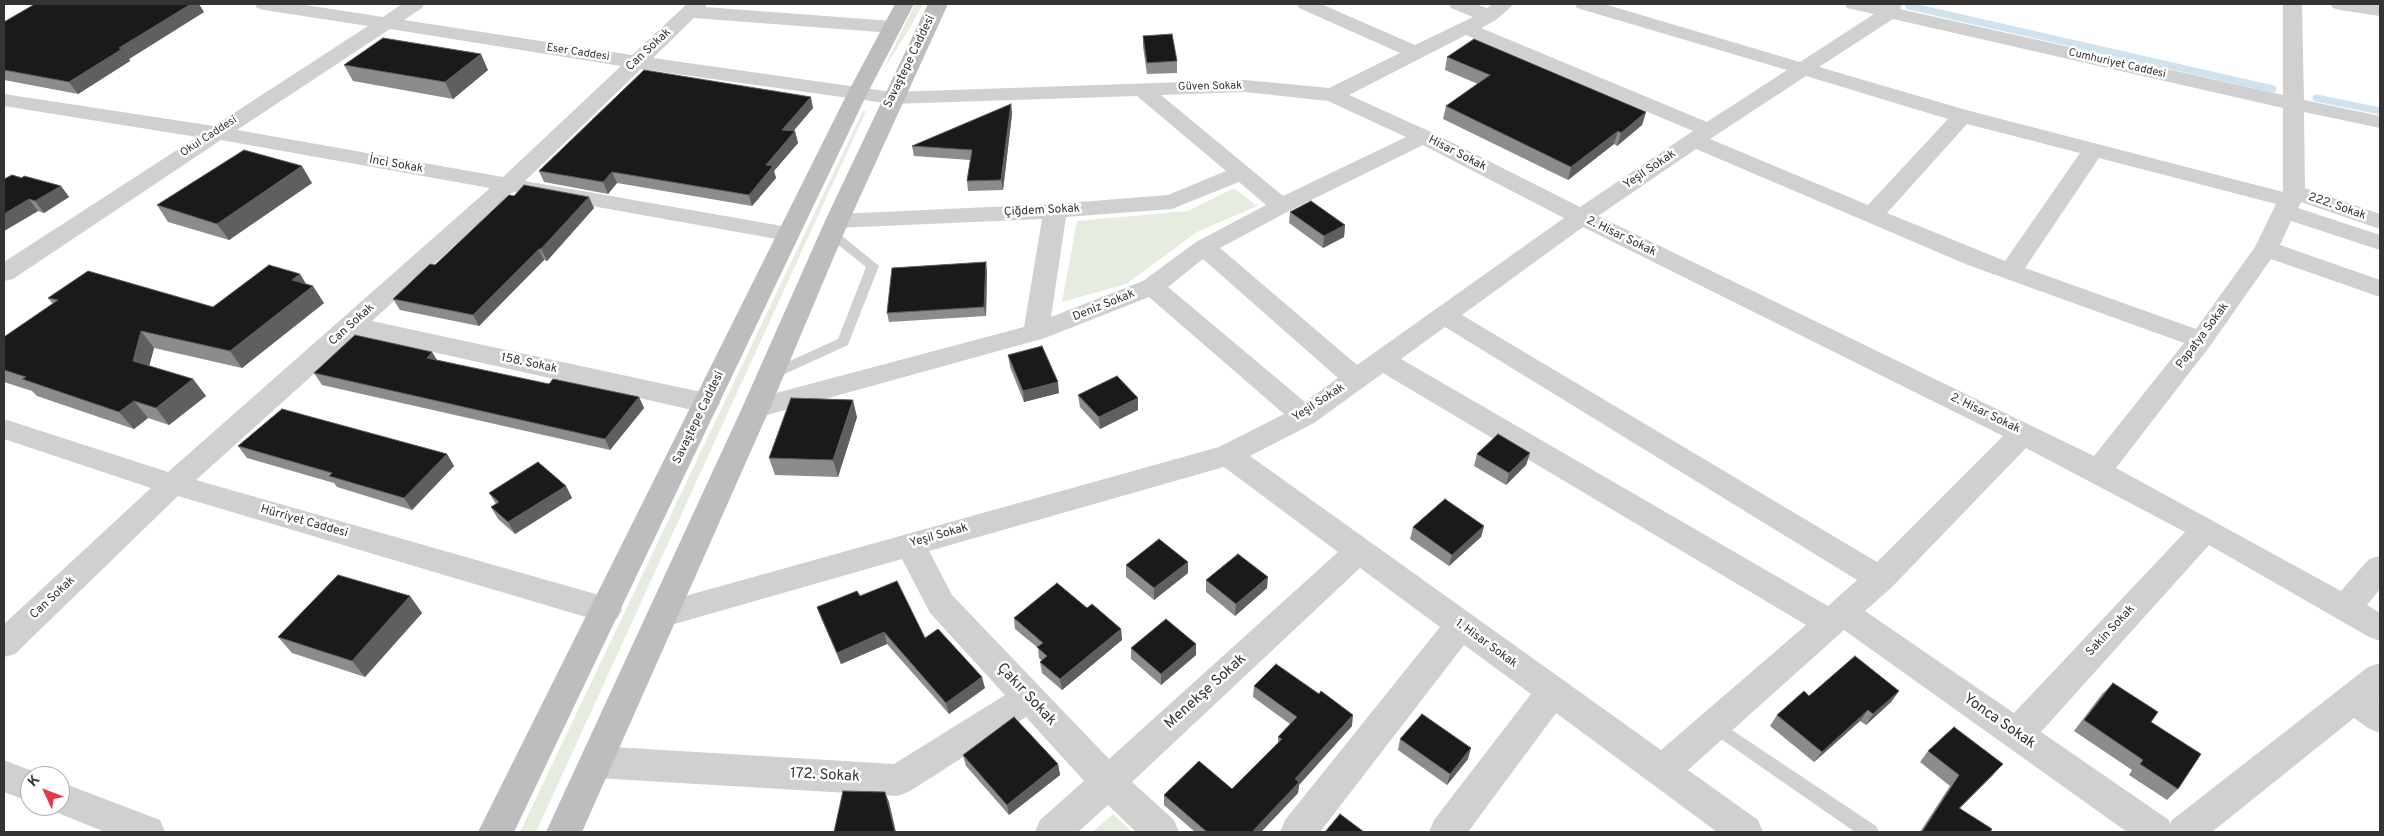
<!DOCTYPE html>
<html>
<head>
<meta charset="utf-8">
<style>
	body { margin:0 }
	#map { position:relative; width:2384px; height:836px; overflow:hidden; background:#fff; font-family:Overpass,sans-serif }
	canvas { display:block }
	.frame { position:absolute; inset:0; border:5px solid #333; pointer-events:none }
	.north { position:absolute; left:20px; top:766px; width:50px; height:50px; box-sizing:border-box; background:#fff; border:1px solid #adadad; border-radius:50%; rotate:313deg; font-size:14px; font-weight:700; line-height:20px; text-align:center; color:#333 }
	.north::after { content:''; display:block; margin:auto; width:18px; height:22px; background:#e63946; clip-path:polygon(50% 0,100% 100%,50% 72%,0 100%) }
</style>
</head>
<body>
<div id="map">
<canvas width="2384" height="836"></canvas>
<div class="frame"></div>
<div class="north">K</div>
</div>
<script>
const c = document.querySelector('canvas').getContext('2d');
c.lineJoin = 'round';
function paint(path, color) { c.fillStyle = color; c.fill(path, 'evenodd'); }
const shape = rows => new Path2D(rows.map(r => 'M' + r).join(''));
function strokePath(path, color, width, dash) { c.strokeStyle = color; c.lineWidth = width; c.lineCap = dash ? 'butt' : 'round'; c.setLineDash(dash || []); c.stroke(path); }
function write(font, color, halo, rows, align = 'center') {
  c.font = font + ' Overpass,sans-serif'; c.lineWidth = 5; c.setLineDash([]); c.textBaseline = 'middle'; c.strokeStyle = halo; c.fillStyle = color; for (const [text, x, y, turn = 0] of rows) {
    c.save(); c.translate(x, y); c.rotate((+turn || 0) * Math.PI / 180); c.textAlign = isNaN(turn) ? turn : align; if (halo) c.strokeText(text, 0, 0); c.fillText(text, 0, 0); c.restore();
  }
}
const green = shape([
	[915,4,923,4,910,28,883,70],
	[863,111,866,111,536,832,520,832],
	[1234,188,1257,206,1197,232,1126,284,1062,302,1077,221,1188,211],
	[1113,814,1132,832,1092,832]
]);
const stream = shape([
	[1909,6,2273,89],
	[2316,98,2380,111]
]);
const lane = shape([
	[831,229,835,230,879,266,849,342,848,345,776,378,766,378,764,375,766,372,838,339,866,267,827,236,825,233,831,229],
	[1714,718,1876,826,1879,832,1855,832,1708,730,1706,725,1708,720,1714,718]
]);
const street = shape([
	[255,4,299,4,383,17,402,4,424,4,422,8,404,20,632,55,687,4,707,4,705,7,892,21,899,23,902,27,899,31,892,33,694,18,653,58,892,92,1245,80,1329,88,1400,53,1299,8,1297,4,1321,4,1415,45,1473,17,1451,8,1449,4,1475,4,1487,8,1493,4,1514,4,1496,20,1481,28,1707,122,1787,70,1577,8,1575,4,1604,4,1800,62,1874,14,1847,8,1845,4,1902,4,1900,9,2283,95,2283,4,2302,4,2304,100,2380,116,2380,128,2304,112,2305,188,2380,214,2380,229,2301,202,2298,208,2380,235,2380,250,2291,221,2280,245,2380,280,2380,297,2271,259,2210,346,2116,468,2341,591,2369,559,2380,556,2380,589,2367,605,2380,613,2380,641,2369,637,2209,545,2041,732,2169,820,2170,824,2172,820,2368,667,2380,663,2380,696,2378,698,2380,699,2380,733,2368,728,2354,718,2212,832,2127,832,1844,630,1688,770,1758,820,1763,832,1717,832,1556,713,1468,832,1429,832,1434,820,1531,694,1464,645,1320,832,1280,832,1285,820,1440,627,1360,568,1132,782,1174,820,1179,832,1136,832,1108,805,1078,832,1035,832,1040,820,1084,781,1026,717,910,791,898,796,597,778,585,773,580,762,585,751,597,746,894,764,1005,695,930,613,902,559,664,627,653,623,648,614,653,605,1219,447,1284,414,1149,297,1045,338,756,418,746,415,742,408,746,401,1024,327,1042,219,837,228,829,226,825,221,829,216,837,214,1055,204,1168,195,1226,171,1137,96,892,104,641,69,525,181,788,227,796,229,800,234,796,239,788,241,513,192,372,321,706,393,716,396,720,403,716,410,706,413,357,335,196,480,606,597,617,601,622,610,617,619,606,623,178,496,15,654,4,657,4,624,151,488,4,439,4,419,168,472,490,188,221,140,13,279,4,281,4,262,197,137,4,106,4,94,214,126,368,26,264,10,257,8,255,4],
	[1893,19,2283,108,2283,192,1970,111,1819,67,1893,19],
	[390,29,621,66,503,177,237,130,390,29],
	[1466,35,1693,131,1580,207,1431,132,1349,95,1466,35],
	[1806,76,1948,119,1868,205,1710,139,1806,76],
	[1245,92,1328,101,1406,137,1283,196,1161,95,1245,92],
	[1967,124,2080,153,2005,261,1887,213,1967,124],
	[1423,145,1564,218,1357,365,1220,248,1289,211,1423,145],
	[1696,149,1968,265,2184,343,2094,456,1598,216,1696,149],
	[2099,158,2276,204,2255,247,2196,329,2025,268,2099,158],
	[1239,182,1266,205,1196,242,1143,281,1051,317,1066,217,1172,209,1239,182],
	[1583,227,2003,436,1877,562,1462,315,1583,227],
	[1203,259,1338,378,1305,402,1168,287,1203,259],
	[1445,327,1857,580,1828,606,1401,359,1445,327],
	[1383,373,1806,625,1661,750,1250,456,1314,423,1383,373],
	[2026,448,2185,532,2014,713,1865,611,1891,588,2026,448],
	[1224,467,1338,552,1109,759,952,595,929,551,1224,467],
	[2330,4,2380,4,2380,16,2340,10,2333,8,2330,4],
	[4,760,42,775,30,776,30,802,4,792,4,760],
	[60,782,160,820,165,832,105,832,48,809,46,806,60,806,60,782]
]);
const secondary = shape([
	[895,4,914,4,867,94,514,832,478,832,847,94,895,4],
	[928,4,948,4,849,221,770,408,582,832,546,832,742,408,825,221,928,4]
]);
const wall = shape([
	[204,12,129,59,130,61,78,94,4,80,4,22],
	[1143,36,1177,61,1177,73,1147,74,1143,47],
	[1447,57,1646,112,1642,125,1617,146,1614,144,1568,180,1443,119,1446,106,1478,84,1445,70],
	[344,65,488,70,453,99,353,81],
	[1011,104,1012,114,1003,190,968,191,967,181,970,160,914,156,912,146],
	[813,108,793,131,795,131,798,143,774,171,776,178,752,206,617,183,608,194,544,182,539,171],
	[22,178,61,186,69,197,44,213,38,211,4,231,4,179],
	[312,183,229,240,168,222,157,205],
	[594,208,547,261,544,260,479,326,400,310,393,299,435,265],
	[1290,212,1345,225,1344,237,1323,248,1289,223],
	[987,271,986,316,889,322,887,313],
	[300,274,306,284,324,303,242,368,154,348,149,366,193,379,206,396,169,425,148,418,134,429,37,396,32,391,4,382,4,337,53,304,48,298,213,307],
	[432,352,437,360,549,384,639,397,644,408,610,450,322,385,314,373],
	[1008,355,1059,393,1024,402,1010,367],
	[1078,395,1138,410,1100,429,1080,407],
	[857,417,838,477,775,475,769,458],
	[238,446,447,454,454,466,412,510,337,487,334,483,247,458],
	[1530,453,1526,465,1506,485,1474,466,1477,454],
	[566,486,572,498,515,534,498,519,491,507,496,504,489,493],
	[1484,526,1481,537,1449,566,1410,539,1413,527],
	[1126,565,1188,573,1154,600,1126,577],
	[1206,580,1267,588,1235,616,1206,592],
	[410,596,422,613,365,677,292,653,278,637],
	[860,596,925,638,985,688,949,714,887,644,841,664,821,618,817,607],
	[1087,608,1121,629,1122,640,1062,690,1042,673,1040,662,1042,661,1039,658,1038,648,1015,629,1014,618],
	[1196,644,1196,655,1161,685,1131,659,1131,648],
	[2113,683,2151,722,2178,789,2167,800,2129,775,2132,770,2074,731,2102,694],
	[1254,686,1352,726,1299,785,1298,793,1261,832,1195,832,1164,805,1164,795,1232,789,1278,743,1278,737,1290,724,1253,697],
	[1899,691,1891,702,1866,725,1860,721,1814,762,1770,726,1777,715,1809,696],
	[1400,739,1468,759,1447,785,1398,750],
	[1928,751,1993,775,1960,808,1990,832,1920,832,1950,786,1920,762],
	[963,755,1058,764,1060,775,1009,815,966,766]
]);
const shadedWall = shape([
	[191,4,199,4,204,12,129,59,130,61,78,94,69,82,119,48],
	[481,54,488,70,453,99,445,82],
	[811,97,813,108,785,141,782,130],
	[1011,104,1012,114,1003,190,1001,180],
	[1646,112,1642,125,1617,146,1621,133],
	[795,131,798,143,774,171,776,178,752,206,749,195,766,165],
	[1618,131,1614,144,1568,180,1571,167],
	[302,166,312,183,229,240,217,224],
	[612,172,617,183,608,194,603,182],
	[61,186,69,197,44,213,35,201],
	[589,197,594,208,547,261,541,249],
	[29,199,38,211,4,231,4,214],
	[1345,225,1344,237,1323,248,1324,236],
	[539,249,544,260,479,326,473,315],
	[986,262,987,271,986,316,984,307],
	[300,274,309,289,313,286,324,303,242,368,230,351,292,280],
	[141,331,154,348,146,378,133,361],
	[432,352,439,364,427,358],
	[193,379,206,396,169,425,156,408],
	[1058,382,1059,393,1024,402,1023,391],
	[639,397,644,408,610,450,605,439],
	[1138,398,1138,410,1100,429,1099,417],
	[853,400,857,417,838,477,833,460],
	[134,401,148,418,134,429,119,412],
	[1530,453,1526,465,1506,485,1509,473],
	[447,454,454,466,412,510,404,498],
	[566,486,572,498,515,534,508,522],
	[1484,526,1481,537,1449,566,1452,555],
	[1188,562,1188,573,1154,600,1154,588],
	[1268,577,1267,588,1235,616,1236,604],
	[410,596,422,613,365,677,352,661],
	[1121,629,1122,640,1062,690,1060,679],
	[884,632,887,644,841,664,837,653],
	[1196,644,1196,655,1161,685,1161,674],
	[982,677,985,688,949,714,946,703],
	[1899,691,1891,702,1866,725,1873,714],
	[1868,710,1860,721,1814,762,1822,752],
	[1353,715,1352,726,1299,785,1298,793,1261,832,1252,832,1295,779],
	[1471,748,1468,759,1447,785,1450,774],
	[1058,764,1060,775,1009,815,1007,805],
	[2003,764,1993,775,1950,818,1959,808],
	[885,792,889,802,896,832,895,832]
]);
const building = shape([
	[35,4,191,4,119,48,122,49,69,82,4,70,4,22,35,4],
	[1172,34,1177,61,1147,63,1143,36,1172,34],
	[383,38,481,54,445,82,344,65,383,38],
	[1474,39,1646,112,1621,133,1618,131,1571,167,1446,106,1490,75,1447,57,1474,39],
	[644,70,811,97,782,130,795,131,766,165,773,166,749,195,612,172,603,182,539,171,644,70],
	[1011,104,1001,180,967,181,972,150,912,146,1011,104],
	[244,150,302,166,217,224,157,205,244,150],
	[12,175,22,178,24,176,61,186,35,201,29,199,4,214,4,179,12,175],
	[524,185,589,197,541,249,539,249,473,315,393,299,430,264,435,265,509,195,514,196,524,185],
	[1311,201,1345,225,1324,236,1290,212,1311,201],
	[986,262,984,307,887,313,892,268,986,262],
	[269,265,300,274,292,280,313,286,230,351,141,331,133,361,193,379,156,408,134,401,119,412,22,379,26,377,4,370,4,337,58,300,48,298,88,271,213,307,269,265],
	[355,335,432,352,427,358,549,384,553,379,639,397,605,439,314,373,355,335],
	[1042,346,1058,382,1023,391,1008,355,1042,346],
	[1117,376,1138,398,1099,417,1078,395,1117,376],
	[791,398,853,400,833,460,769,458,791,398],
	[282,409,447,454,404,498,329,476,332,473,238,446,282,409],
	[1498,434,1530,453,1509,473,1477,454,1498,434],
	[538,462,566,486,508,522,491,507,499,502,489,493,538,462],
	[1445,499,1484,526,1452,555,1413,527,1445,499],
	[1159,539,1188,562,1154,588,1126,565,1159,539],
	[1238,554,1268,577,1236,604,1206,580,1238,554],
	[338,575,410,596,352,661,278,637,338,575],
	[897,581,925,638,938,629,982,677,946,703,884,632,837,653,817,607,857,591,860,596,897,581],
	[1057,583,1087,608,1092,604,1121,629,1060,679,1040,662,1047,656,1037,647,1043,643,1014,618,1057,583],
	[1166,619,1196,644,1161,674,1131,648,1166,619],
	[1855,656,1899,691,1873,714,1868,710,1822,752,1777,715,1804,691,1809,696,1855,656],
	[1276,664,1319,694,1321,691,1353,715,1295,779,1299,782,1252,832,1207,832,1164,795,1199,761,1232,789,1282,739,1278,737,1297,717,1254,686,1276,664],
	[2113,683,2158,712,2151,722,2201,754,2178,789,2140,764,2143,760,2084,720,2113,683],
	[1422,714,1471,748,1450,774,1400,739,1422,714],
	[1014,717,1058,764,1007,805,963,755,1014,717],
	[1954,727,2003,764,1959,808,1992,829,1990,832,1922,832,1959,775,1928,751,1954,727],
	[843,791,885,792,895,832,834,832,843,791],
	[1340,814,1364,832,1325,832,1340,814]
]);
const farStreetnames = [
	["Eser Caddesi",578,53,9],
	["Cumhuriyet Caddesi",2117,64,13],
	["Güven Sokak",1210,87,-1],
	["Okul Caddesi",209,137,-33]
];
const streetNames = [
	["Can Sokak",649,50,-43],
	["Savaştepe Caddesi",910,62,-64],
	["Hisar Sokak",1457,154,27],
	["İnci Sokak",396,165,10],
	["Yeşil Sokak",1650,170,-34],
	["222. Sokak",2337,207,19],
	["Çiğdem Sokak",1042,211,-3],
	["2. Hisar Sokak",1621,237,26],
	["Deniz Sokak",1104,306,-22],
	["Can Sokak",352,325,-42],
	["Papatya Sokak",2203,336,-53],
	["158. Sokak",529,364,12],
	["Yeşil Sokak",1319,403,-33],
	["2. Hisar Sokak",1985,414,26],
	["Savaştepe Caddesi",699,418,-64],
	["Hürriyet Caddesi",304,522,16],
	["Yeşil Sokak",939,536,-16],
	["Can Sokak",53,598,-43],
	["Sakin Sokak",2111,631,-47],
	["1. Hisar Sokak",1486,644,36]
];
const nearStreetnames = [
	["Menekşe Sokak",1206,692,-42],
	["Çakır Sokak",1026,695,47],
	["Yonca Sokak",1999,722,35],
	["172. Sokak",825,776,3]
];
paint(green, '#e6ecdf');
strokePath(stream, '#cfe2ee', 7);
paint(lane, '#d0d0d0');
paint(street, '#d0d0d0');
paint(secondary, '#bdbdbd');
paint(wall, '#8c8c8c');
paint(shadedWall, '#5f5f5f');
paint(building, '#1a1a1a');
strokePath(building, '#5f5f5f', 1);
write('11px', '#333', '#fff', farStreetnames);
write('12px', '#333', '#fff', streetNames);
write('15px', '#333', '#fff', nearStreetnames);
</script>
</body>
</html>
